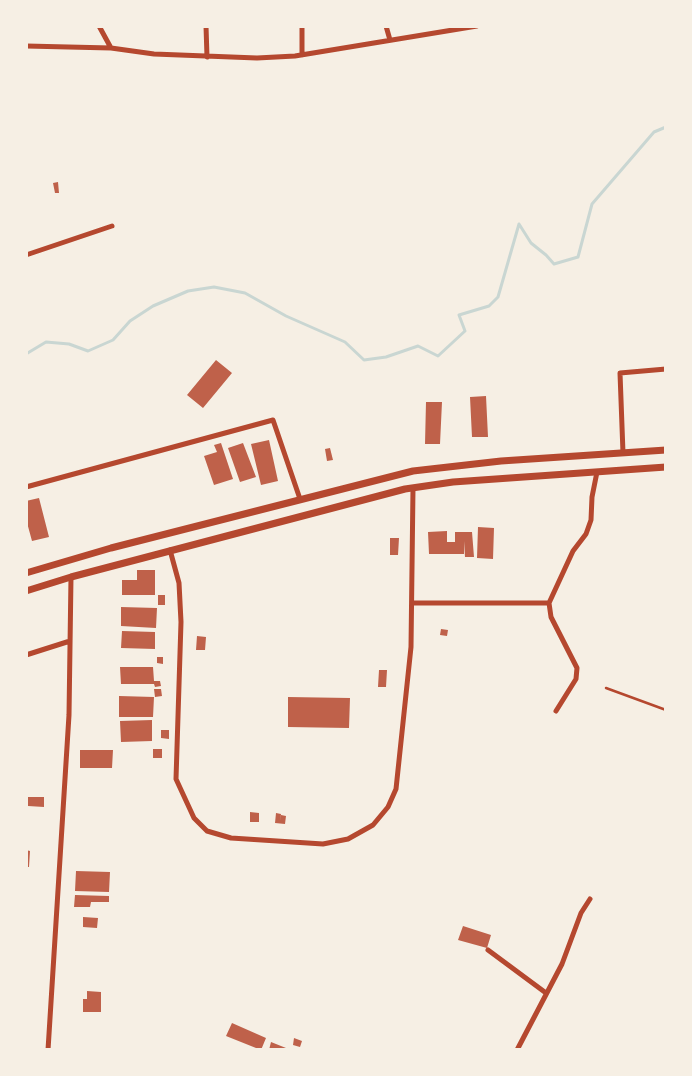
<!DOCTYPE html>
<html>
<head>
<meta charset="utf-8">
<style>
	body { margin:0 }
	#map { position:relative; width:692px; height:1076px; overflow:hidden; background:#f6efe4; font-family:Quicksand,sans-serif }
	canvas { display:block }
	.frame { position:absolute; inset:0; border:28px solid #f6efe4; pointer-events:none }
</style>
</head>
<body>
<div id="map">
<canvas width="692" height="1076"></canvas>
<div class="frame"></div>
</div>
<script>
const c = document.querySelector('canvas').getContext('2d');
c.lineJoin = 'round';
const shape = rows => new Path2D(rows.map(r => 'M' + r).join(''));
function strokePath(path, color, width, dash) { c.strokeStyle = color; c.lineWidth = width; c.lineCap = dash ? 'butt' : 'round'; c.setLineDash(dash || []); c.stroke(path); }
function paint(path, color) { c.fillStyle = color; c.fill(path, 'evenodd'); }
const stream = shape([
	[26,354,46,342,69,344,88,351,113,340,130,321,153,306,188,291,214,287,245,293,286,316,345,342,364,360,386,357,418,346,438,356,465,331,459,315,489,306,498,297,519,224,531,243,546,255,554,264,578,257,592,204,654,132,666,127]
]);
const building = shape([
	[58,182,59,193,55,193,53,183],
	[216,360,232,373,203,408,187,395],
	[486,396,488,437,472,437,470,397],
	[426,402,442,402,440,444,425,444],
	[269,440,278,481,261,485,251,444],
	[221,443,233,479,214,485,204,456,217,452,214,445],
	[243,443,256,477,240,482,228,448],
	[330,448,333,460,327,461,325,449],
	[39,498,49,537,32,541,26,519,26,501],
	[478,527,494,528,493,559,477,558],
	[447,531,447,542,455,542,455,532,472,532,474,557,465,557,464,541,464,554,429,554,428,532],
	[390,538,399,538,398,555,390,555],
	[137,570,155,570,155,595,122,595,122,580,137,580],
	[158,595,165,595,165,605,158,605],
	[121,607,157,608,156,628,121,626],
	[441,629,448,630,447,636,440,635],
	[122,631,155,632,155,649,121,648],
	[197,636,206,637,205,650,196,650],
	[157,657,163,657,163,664,157,663],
	[120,667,153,667,154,681,160,681,161,686,155,687,154,684,121,684],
	[379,670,387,670,386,687,378,687],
	[154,689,161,689,162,696,155,697],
	[119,696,154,697,153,717,119,717],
	[288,697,350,698,349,728,288,727],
	[152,720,152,741,121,742,120,721],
	[161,730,169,730,169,739,161,738],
	[153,749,162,749,162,758,153,758],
	[80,750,113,750,112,768,80,768],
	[28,797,44,797,44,807,28,806],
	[250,812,259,813,259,822,250,822],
	[276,813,281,814,280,821,281,815,286,816,285,824,275,823],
	[26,850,30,851,29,867,26,867],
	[76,871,110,872,109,892,75,891],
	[75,895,109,896,109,902,91,902,90,907,74,907],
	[83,917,98,918,97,928,83,927],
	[463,926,491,935,487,948,458,940],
	[87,991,101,992,101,1012,83,1012,83,999,87,999],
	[232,1023,266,1038,261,1050,226,1036],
	[294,1038,302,1041,300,1047,293,1045],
	[271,1042,291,1050,269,1050]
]);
const service = shape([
	[606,688,666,710]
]);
const minor = shape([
	[99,26,111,48],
	[206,26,207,57],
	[302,26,302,55],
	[386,26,390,40],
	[26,46,111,48,154,54,257,58,295,56,477,26],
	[26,255,112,226],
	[623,453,620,373,666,369],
	[26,487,273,420,300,499],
	[170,550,179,583,181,622,176,779,194,818,207,831,231,838,323,844,348,839,373,825,388,807,396,789,411,647,413,488],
	[412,603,549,603],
	[26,655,70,641],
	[556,711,576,679,577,668,551,617,549,603,573,551,586,534,591,520,592,497,597,472],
	[488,950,546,993],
	[48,1050,69,715,71,577],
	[517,1050,562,964,581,913,590,899]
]);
const tertiary = shape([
	[26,573,111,548,413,471,501,461,666,450],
	[26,591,71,577,405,489,453,482,666,467]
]);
strokePath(stream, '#c9d6d2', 3);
paint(building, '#bf614a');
strokePath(service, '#b5482f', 2.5);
strokePath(minor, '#b5482f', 5);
strokePath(tertiary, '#b5482f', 7);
</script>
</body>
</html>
